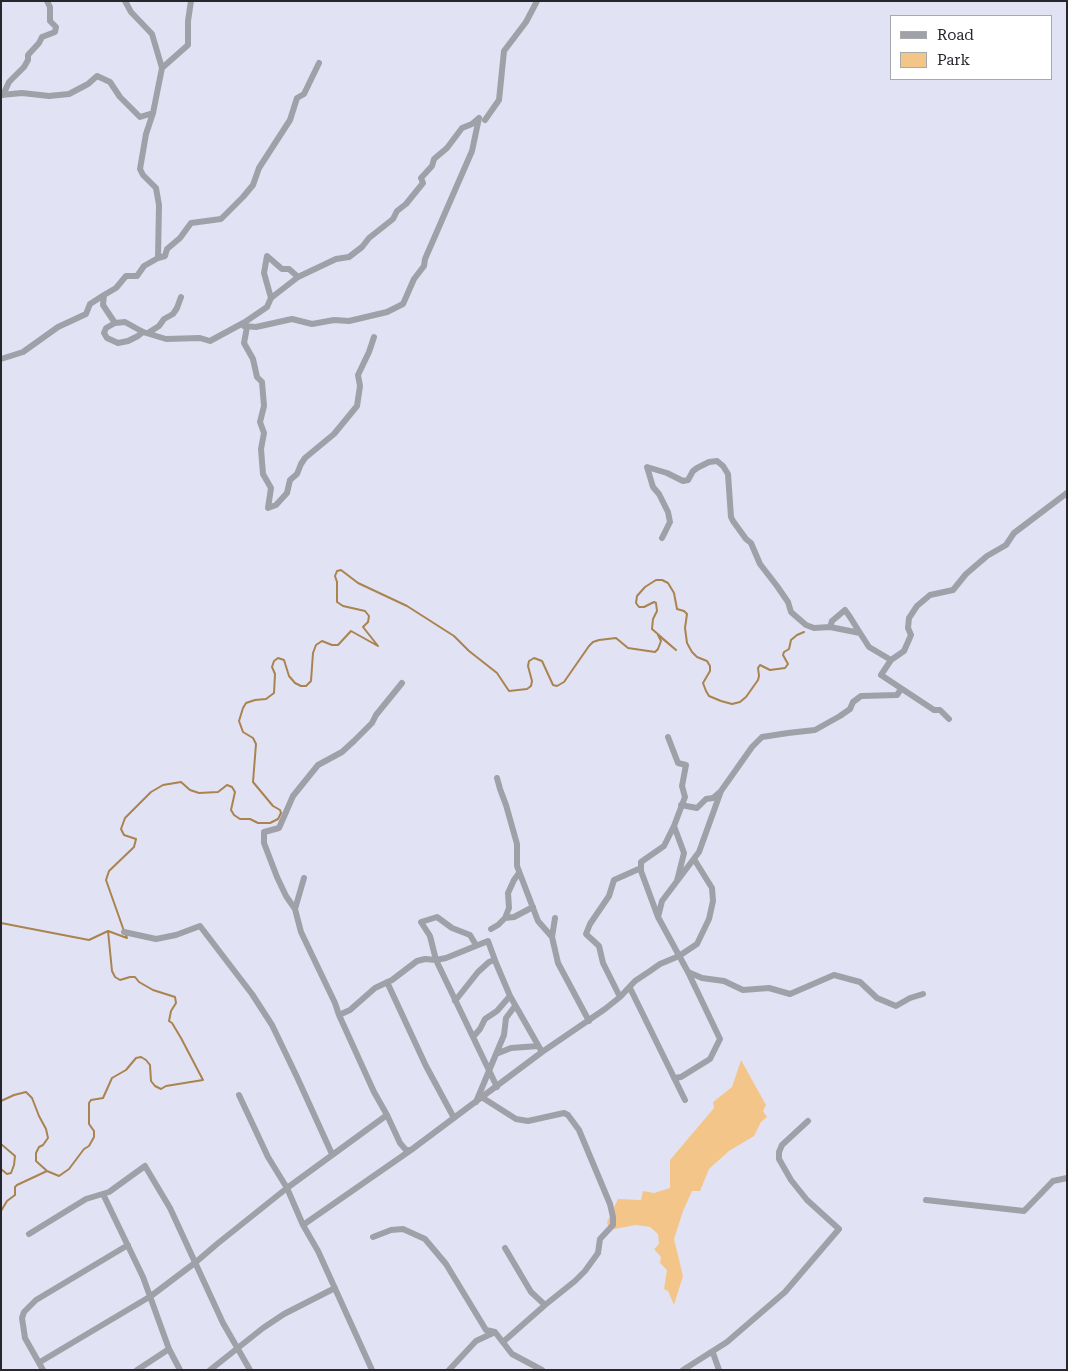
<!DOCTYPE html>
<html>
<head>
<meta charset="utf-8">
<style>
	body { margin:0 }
	#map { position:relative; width:1068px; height:1371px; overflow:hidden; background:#e1e3f5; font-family:"Roboto Serif",serif }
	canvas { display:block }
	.frame { position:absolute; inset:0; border:2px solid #26272d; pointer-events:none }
	.legend { position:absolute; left:890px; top:15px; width:162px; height:65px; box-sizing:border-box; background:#fff; border:1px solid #a8a9ab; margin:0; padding:6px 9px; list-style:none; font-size:15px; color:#26272d }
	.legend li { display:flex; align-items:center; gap:10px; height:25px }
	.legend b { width:25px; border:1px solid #a8a9ab }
</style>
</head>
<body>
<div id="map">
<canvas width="1068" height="1371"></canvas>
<div class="frame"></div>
<ul class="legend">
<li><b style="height:6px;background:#a0a0a8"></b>Road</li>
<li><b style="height:14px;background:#f4c588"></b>Park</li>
</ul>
</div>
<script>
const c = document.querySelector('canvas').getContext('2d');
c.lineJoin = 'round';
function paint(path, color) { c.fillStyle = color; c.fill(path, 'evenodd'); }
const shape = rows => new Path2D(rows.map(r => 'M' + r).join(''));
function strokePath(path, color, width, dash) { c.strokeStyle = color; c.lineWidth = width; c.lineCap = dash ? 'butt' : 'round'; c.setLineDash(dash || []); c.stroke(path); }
const green = shape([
	[741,1060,766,1105,763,1111,767,1117,761,1122,754,1136,729,1151,709,1169,700,1191,692,1191,683,1211,674,1239,683,1276,674,1305,668,1291,664,1289,667,1270,660,1263,661,1257,654,1249,659,1244,658,1234,650,1227,636,1225,609,1230,607,1222,618,1199,641,1200,643,1191,654,1193,670,1188,670,1160,714,1108,713,1102,732,1087]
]);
const stream = shape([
	[1,923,89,940,108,931],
	[124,931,106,880,109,871,134,847,136,839,124,835,121,829,125,818,151,792,163,785,181,782,190,790,199,793,218,792,227,785,232,787,235,792,231,810,234,815,240,819,250,819,258,823,270,823,278,819,281,813,280,810,273,806,253,782,256,744,253,738,243,732,239,721,243,708,246,703,255,700,266,699,274,693,275,674,272,667,274,661,278,658,284,660,289,676,295,683,301,686,306,686,311,681,313,653,316,645,322,641,332,645,338,645,351,631,378,646,363,627,368,622,369,616,365,611,343,606,337,602,337,582,335,576,337,571,341,570,358,583,407,606,454,636,469,651,497,673,509,691,527,689,531,686,532,681,528,666,529,661,534,658,542,661,553,685,557,686,564,682,589,646,593,642,599,640,616,638,628,648,655,652,658,649,661,641,658,635,676,650,652,629,653,619,657,611,656,603,654,602,644,607,639,607,636,603,637,596,645,587,656,580,662,580,668,583,674,593,677,609,684,611,687,614,685,628,687,643,692,652,697,657,707,661,710,666,710,671,703,683,706,691,709,696,721,701,732,704,740,702,746,697,758,680,759,676,758,668,760,665,770,670,785,668,788,664,783,655,784,652,789,649,791,640,797,635,804,632],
	[1,1101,14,1095,26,1092,32,1098,39,1116,46,1129,48,1138,43,1145,39,1147,36,1153,36,1161,47,1171,59,1176,69,1169,84,1149,89,1146,94,1137,94,1131,89,1124,89,1103,91,1100,103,1098,112,1078,126,1070,136,1058,141,1057,146,1060,150,1065,151,1081,155,1086,161,1089,166,1086,203,1080,181,1038,172,1023,169,1021,171,1011,176,1003,175,997,153,990,139,982,135,977,130,977,120,980,115,977,112,971,108,931,127,938,126,935],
	[1,1144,15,1156,14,1165,11,1173,7,1174,1,1169],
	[1,1211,7,1201,15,1195,15,1187,17,1185,47,1171]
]);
const minor = shape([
	[125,1,131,12,152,34,162,68,153,113,146,134,140,169,143,175,156,188,159,205,158,258],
	[162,68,188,45,188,21,191,1],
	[1,95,22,93,49,96,69,94,88,84,97,76,110,82,120,97,140,117,153,113],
	[3,95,9,82,24,67,28,60,28,55,39,43,42,37,55,32,56,27,50,21,50,7,47,1],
	[485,120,499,100,504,51,526,22,537,1],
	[104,295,116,288,126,276,137,276,144,266,158,258,165,256,167,249,180,238,191,223,221,219,243,197,253,185,259,168,290,120,297,98,304,94,319,63],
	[271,298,264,273,267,256,282,269,289,269,298,277],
	[245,322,247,327,244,343,253,359,257,377,262,382,264,406,260,422,264,433,261,449,263,474,271,488,268,508,276,505,287,493,290,480,297,474,301,464,305,458,334,434,357,406,360,386,358,375,369,352,374,337],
	[244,326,256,327,292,319,312,324,334,320,349,321,387,312,403,304,414,279,424,266,425,259,472,151,479,118],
	[143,332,138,336,128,341,118,343,107,338,104,333,106,328,115,323,125,322,143,332,166,339,200,338,210,341,245,322,267,307,271,298,298,277,336,259,349,257,362,247,369,238,393,219,397,211,406,204,423,183,421,178,432,166,434,159,447,148,462,128,472,124,479,118],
	[148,333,159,326,164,319,173,314,177,308,181,297],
	[1,359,23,352,58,327,86,314,90,304,104,295,103,305,115,323],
	[662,538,670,522,668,512,659,494,653,487,647,467,667,473,683,481,688,480,693,471,697,468,709,462,717,461,723,466,728,474,731,517,733,521,746,539,751,543,760,564,777,586,788,602,791,612,806,625,814,628,830,627],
	[860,633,830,627,832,621,845,610,850,617,860,633,869,647,891,660,904,651,911,635,908,628,909,618,917,606,930,595,953,590,966,574,987,556,1006,545,1014,533,1067,493],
	[891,660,881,675,934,710,940,710,949,719],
	[668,737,678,763,686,765,682,786,685,797,674,826,684,853,677,881],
	[497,778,500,789,506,805,517,844,517,866,538,921,552,937],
	[681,805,697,808,706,799,713,798,720,792],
	[674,826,664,846,641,862,641,871,658,917,688,972,720,1039,710,1059,681,1077,674,1078],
	[304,878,295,909,301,932,335,1003,339,1015,374,1092,387,1115,400,1143,406,1150,411,1150],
	[295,909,286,896,277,877,264,843,264,832,279,828,293,796,318,765,342,752,354,741,372,723,376,715,402,683],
	[658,917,662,901,699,852,721,791,752,747,762,737,788,733,815,730,840,716,850,709,853,702,861,696,897,695,901,689],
	[505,918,509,908,508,893,514,880,519,873],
	[555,918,552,937,558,963,589,1021],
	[491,929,498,925,505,918,514,917,533,907],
	[124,932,156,939,176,935,200,926,252,994,272,1025,297,1077,332,1154],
	[476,945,470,935,452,928,437,917,421,922,430,936,436,960,497,1087],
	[688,972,702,978,724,981,743,990,769,988,790,994,834,975,860,982,877,998,896,1006,910,998,923,994],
	[387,982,426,1066,454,1118],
	[630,988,685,1100],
	[620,997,603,963,599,946,586,934,590,924,609,896,614,880,641,868],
	[455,1001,478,972,489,962,494,960],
	[339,1015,350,1010,375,988,392,980,417,961,425,959,436,960,446,958,488,941,496,963,510,996,542,1052],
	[473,1037,480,1029,485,1019,497,1011,510,996],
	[496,1054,504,1035,506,1018,515,1006],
	[239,1095,268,1157,287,1188,303,1225,318,1251,372,1370],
	[483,1098,516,1119,528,1121,564,1113,568,1115,579,1130,610,1204,613,1217,613,1225,600,1239,598,1253,585,1271,575,1281,545,1305,503,1342],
	[476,1102,496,1054,511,1048,538,1046],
	[103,1194,143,1277,169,1349,180,1370],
	[926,1200,1024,1211,1053,1181,1067,1178],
	[303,1225,411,1150,542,1052,605,1009,620,997,635,981,650,971,660,964,679,956,697,944,709,919,713,901,712,888,694,859],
	[29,1234,86,1199,109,1192,145,1166,170,1208,223,1323,250,1370],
	[373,1237,391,1230,403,1229,425,1239,446,1264,486,1330,495,1332,512,1354,542,1370],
	[505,1248,531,1292,545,1305],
	[713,1353,719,1370],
	[40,1362,151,1296,196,1262,217,1244,287,1188,387,1115],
	[43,1370,25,1338,22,1318,24,1312,36,1300,128,1245],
	[137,1370,169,1349],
	[210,1370,263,1328,284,1314,335,1288],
	[449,1370,476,1341,495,1332],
	[683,1370,727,1342,785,1292,839,1229,807,1200,791,1180,779,1159,779,1152,782,1145,808,1121]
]);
paint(green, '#f4c588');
strokePath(stream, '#aa834e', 2);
strokePath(minor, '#a0a0a8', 6);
</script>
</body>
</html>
